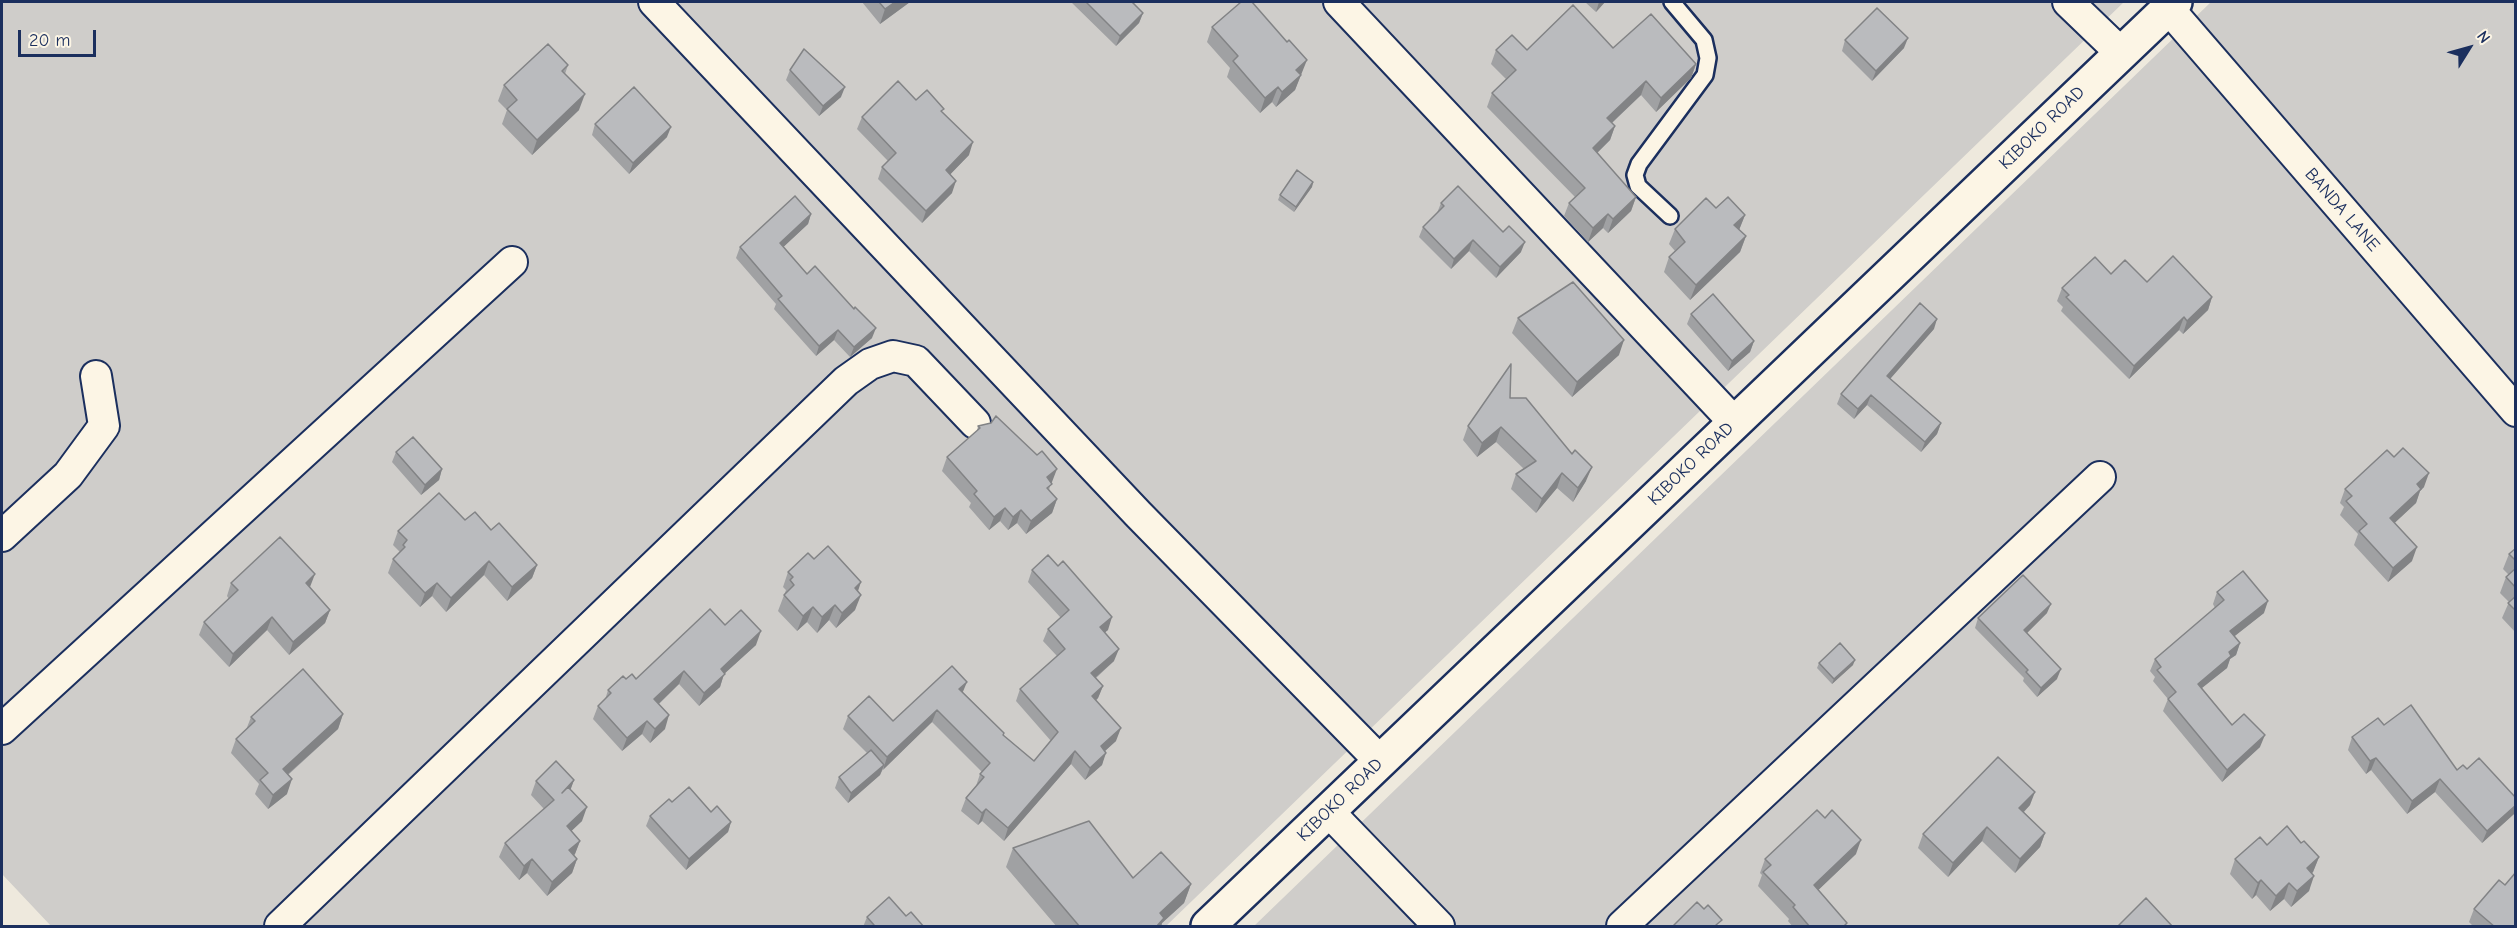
<!DOCTYPE html>
<html>
<head>
<meta charset="utf-8">
<style>
	body { margin:0 }
	#map { position:relative; width:2517px; height:928px; overflow:hidden; background:#eee9dd; font-family:"Comic Neue",sans-serif }
	canvas { display:block }
	.frame { position:absolute; inset:0; border:3px solid #1b2f5e; pointer-events:none }
	.north { position:absolute; left:2439px; top:18px; width:60px; height:60px; -webkit-text-stroke:4px #fcf5e5; paint-order:stroke; rotate:53deg; font-size:16px; font-weight:700; line-height:24px; text-align:center; color:#1b2f5e }
	.north::after { content:''; display:block; margin:auto; width:21px; height:27px; background:#1b2f5e; clip-path:polygon(50% 0,100% 100%,50% 72%,0 100%) }
	.scale { position:absolute; left:18px; top:30px; width:78px; height:27px; box-sizing:border-box; border:3px solid #1b2f5e; border-top:0; padding-left:8px; font-size:18px; line-height:21px; white-space:nowrap; color:#1b2f5e; -webkit-text-stroke:4px #fcf5e5; paint-order:stroke }
</style>
</head>
<body>
<div id="map">
<canvas width="2517" height="928"></canvas>
<div class="frame"></div>
<div class="north">N</div>
<div class="scale">20 m</div>
</div>
<script>
const c = document.querySelector('canvas').getContext('2d');
c.lineJoin = 'round';
function paint(path, color) { c.fillStyle = color; c.fill(path, 'evenodd'); }
const shape = rows => new Path2D(rows.map(r => 'M' + r).join(''));
function strokePath(path, color, width, dash) { c.strokeStyle = color; c.lineWidth = width; c.lineCap = dash ? 'butt' : 'round'; c.setLineDash(dash || []); c.stroke(path); }
function write(font, color, halo, rows, align = 'center') {
  c.font = font + ' "Comic Neue",sans-serif'; c.lineWidth = 4.5; c.setLineDash([]); c.textBaseline = 'middle'; c.strokeStyle = halo; c.fillStyle = color; for (const [text, x, y, turn = 0] of rows) {
    c.save(); c.translate(x, y); c.rotate((+turn || 0) * Math.PI / 180); c.textAlign = isNaN(turn) ? turn : align; if (halo) c.strokeText(text, 0, 0); c.fillText(text, 0, 0); c.restore();
  }
}
const green = shape([
	[2,2,2124,2,1166,926,51,926,2,874],
	[2211,2,2515,2,2515,926,1254,926]
]);
const lane = shape([
	[1670,216,1638,186,1635,175,1639,164,1705,75,1708,58,1704,40,1672,2]
]);
const street = shape([
	[654,2,1138,514,1380,761],
	[1339,2,1734,422],
	[2068,2,2121,53],
	[2168,8,2516,411],
	[2,536,68,475,104,426,96,376],
	[2,729,512,262],
	[1328,811,1439,926],
	[280,926,846,381,870,364,893,356,916,361,975,423],
	[1622,926,2100,477]
]);
const secondary = shape([
	[1208,926,2175,2]
]);
const wall = shape([
	[862,2,910,2,880,24],
	[1071,2,1133,2,1143,13,1139,23,1116,46],
	[1585,2,1605,2,1596,12],
	[1212,27,1301,75,1300,77,1295,90,1276,107,1272,102,1260,113,1227,77,1230,68,1207,42],
	[1845,40,1904,48,1872,81,1842,51],
	[1613,48,1696,64,1691,78,1656,112,1641,95,1612,123,1615,126,1610,140,1597,153,1636,197,1631,211,1608,233,1603,228,1588,242,1564,216,1569,203,1575,197,1487,107,1492,93,1506,79,1491,64,1496,50],
	[568,65,565,74,579,110,532,155,502,124,507,110,498,101,504,85],
	[790,70,841,97,819,116,786,80],
	[916,100,942,113,969,155,950,174,952,193,922,223,878,179,882,167,888,161,857,129,862,117],
	[595,124,667,137,629,174,592,135],
	[1313,182,1312,187,1294,212,1278,200,1280,195],
	[1441,203,1503,232,1521,252,1496,278,1469,251,1451,269,1419,237,1423,227,1437,213],
	[1716,208,1745,215,1739,230,1746,236,1740,252,1690,300,1664,272,1669,257,1675,251,1669,244,1675,229],
	[811,214,808,224,783,247,807,274,872,338,850,357,834,340,816,356,774,309,776,304,736,258,740,247],
	[2111,274,2212,297,2208,310,2183,334,2179,330,2129,379,2061,311,2063,307,2057,301,2062,288],
	[1691,314,1754,341,1750,352,1728,371,1687,324],
	[1518,318,1619,355,1572,397,1512,333],
	[1934,329,1890,378,1941,423,1937,434,1921,452,1867,405,1854,419,1837,404,1841,394],
	[1510,398,1586,481,1573,502,1557,488,1536,513,1511,489,1516,474,1524,469,1496,442,1477,457,1463,440,1468,426],
	[978,426,1037,455,1052,482,1051,483,1049,490,1057,499,1052,513,1026,534,1017,523,1008,530,1000,521,989,530,969,507,971,503,942,471,947,457,977,431],
	[396,452,442,469,439,480,421,495,392,462],
	[2394,457,2424,487,2420,491,2416,503,2394,523,2412,561,2388,582,2354,545,2358,534,2340,515,2344,507,2340,503,2345,489],
	[465,520,491,530,537,565,532,578,507,601,484,575,446,612,432,596,420,607,388,573,393,559,400,552,393,545,398,531],
	[2516,548,2516,633,2502,618,2509,602,2500,593,2506,577,2509,575,2503,569,2509,554],
	[814,559,858,592,855,610,836,628,829,620,817,633,807,622,797,631,778,611,786,590,783,587,788,572],
	[1032,570,1108,630,1104,632,1114,661,1096,678,1103,686,1098,698,1096,701,1116,741,1105,751,1102,765,1085,780,1071,764,1004,841,982,821,978,825,961,811,966,798,976,786,980,774,982,772,932,722,883,769,880,775,848,803,835,788,839,777,867,753,843,729,848,716,893,721,963,692,1004,733,1003,735,1034,761,1051,741,1016,701,1020,689,1057,656,1043,641,1048,629,1061,618,1028,582],
	[231,583,310,588,330,610,325,623,289,655,267,630,229,667,199,635,204,622,229,599,227,596],
	[2217,592,2264,613,2234,636,2240,643,2236,655,2230,659,2227,668,2202,688,2232,725,2260,747,2222,782,2163,711,2168,699,2153,681,2155,677,2150,671,2155,659,2215,608,2213,604],
	[2047,613,2027,633,2057,679,2037,697,2023,681,2024,678,1975,628,1978,618],
	[725,625,756,645,724,674,720,687,699,706,679,684,659,704,665,729,650,743,642,734,622,751,593,719,598,706,605,700,608,690,626,679,636,679],
	[1819,663,1853,665,1832,684,1817,668],
	[343,714,338,729,288,775,287,794,268,809,255,794,259,784,231,753,236,739,246,730,251,717],
	[2384,725,2457,770,2467,769,2516,798,2516,811,2514,814,2482,843,2435,792,2407,814,2371,770,2366,774,2348,750,2352,737],
	[574,780,570,790,582,821,571,831,580,841,574,856,577,859,572,873,547,896,527,873,519,880,499,857,505,843,544,809,531,795,536,781],
	[672,802,711,812,731,822,728,832,686,870,646,826,650,816],
	[2030,805,2024,812,2045,833,2040,847,2015,873,1982,841,1948,877,1918,848,1923,834],
	[2301,843,2319,857,2313,872,2312,873,2309,891,2291,907,2284,899,2270,911,2256,895,2252,899,2230,874,2235,859,2267,845],
	[1013,848,1133,878,1191,884,1184,903,1162,923,1161,927,1057,927,1006,867],
	[1856,854,1818,890,1845,927,1793,927,1788,921,1789,919,1758,886,1762,875,1760,873,1765,859],
	[2474,909,2516,927,2474,927,2469,922],
	[906,916,924,927,863,927,867,917]
]);
const shadedWall = shape([
	[895,2,910,2,880,24,885,9],
	[1599,2,1605,2,1596,12],
	[1143,13,1139,23,1116,46,1120,36],
	[1908,38,1904,48,1872,81,1876,71],
	[1307,60,1295,90,1276,107,1282,92,1296,70],
	[1696,64,1691,78,1656,112,1661,98],
	[1646,81,1641,95,1602,132,1607,118],
	[845,87,841,97,819,116,823,106],
	[1278,87,1272,102,1260,113,1265,98],
	[585,94,579,110,532,155,537,140],
	[1615,126,1610,140,1588,162,1593,148],
	[671,127,667,137,629,174,633,163],
	[973,142,969,155,942,183,946,170],
	[956,181,952,193,922,223,926,211],
	[1313,182,1312,187,1294,212,1296,207],
	[1636,197,1631,211,1608,233,1613,219],
	[811,214,808,224,777,253,780,243],
	[1608,214,1603,228,1588,242,1593,228],
	[1745,215,1739,230,1734,225],
	[1746,236,1740,252,1690,300,1696,285],
	[1473,240,1469,251,1451,269,1454,259],
	[1525,242,1521,252,1496,278,1500,267],
	[2212,297,2208,310,2183,334,2187,321],
	[2184,317,2179,330,2129,379,2134,366],
	[1937,319,1934,329,1884,386,1887,376],
	[876,328,872,338,850,357,854,347],
	[838,330,834,340,816,356,819,346],
	[1624,340,1619,355,1572,397,1577,382],
	[1754,341,1750,352,1728,371,1732,361],
	[1871,395,1867,405,1854,419,1858,409],
	[1941,423,1937,434,1921,452,1925,442],
	[1501,427,1496,442,1477,457,1482,443],
	[1592,467,1586,481,1573,502,1578,488],
	[442,469,439,480,421,495,425,485],
	[1057,469,1052,482,1042,491,1047,477],
	[1562,473,1557,488,1536,513,1542,499],
	[2429,473,2424,487,2420,491,2416,503,2385,532,2390,518,2417,484],
	[1057,499,1052,513,1026,534,1031,521],
	[1005,508,1000,521,989,530,994,517],
	[1021,510,1017,523,1008,530,1013,517],
	[2417,547,2412,561,2388,582,2393,568],
	[489,561,484,575,446,612,451,598],
	[537,565,532,578,507,601,512,587],
	[315,574,310,587,301,596,306,583],
	[861,582,856,597,855,588],
	[437,583,432,596,420,607,425,593],
	[861,595,855,610,836,628,842,613],
	[2268,601,2264,613,2226,643,2230,631],
	[2051,604,2047,613,2021,639,2024,630],
	[835,605,829,620,817,633,822,617],
	[813,607,807,622,797,631,803,616],
	[330,610,325,623,289,655,293,642],
	[272,617,267,630,229,667,233,654],
	[1112,617,1108,630,1096,640,1100,627],
	[761,631,756,645,724,674,720,687,699,706,704,693,721,669],
	[2240,643,2236,655,2230,659,2227,668,2193,695,2198,684,2229,652],
	[1119,649,1114,661,1087,685,1091,673],
	[1855,660,1853,665,1832,684,1834,679],
	[2061,669,2057,679,2037,697,2041,688],
	[684,671,679,684,650,712,654,699],
	[967,682,962,694,959,689],
	[1103,686,1098,698,1087,708,1092,696],
	[937,710,932,722,883,770,887,757],
	[343,714,338,729,278,783,283,769],
	[669,715,665,729,650,743,655,729],
	[647,721,642,734,622,751,627,738],
	[1121,728,1116,741,1096,759,1101,746],
	[2265,735,2260,747,2222,782,2227,770],
	[1075,751,1071,764,1004,841,1008,828],
	[1106,753,1102,765,1085,780,1090,768],
	[2376,758,2371,770,2366,774,2370,761],
	[884,765,880,775,848,803,851,793],
	[292,779,287,794,268,809,273,795],
	[2440,779,2435,792,2407,814,2412,801],
	[574,780,569,794,562,793],
	[2035,792,2030,805,2014,822,2019,808],
	[2516,805,2516,811,2514,814,2482,843,2487,831],
	[587,807,582,821,562,840,567,826],
	[986,809,982,821,978,825,982,813],
	[731,822,728,832,686,870,689,859],
	[1987,827,1982,841,1948,877,1953,863],
	[2045,833,2040,847,2015,873,2020,859],
	[1861,840,1856,854,1809,899,1814,885],
	[580,841,575,854,564,864,569,850],
	[2319,857,2313,872,2301,883,2307,868],
	[532,859,527,873,519,880,524,866],
	[577,859,572,873,547,896,552,882],
	[2314,876,2309,891,2291,907,2297,891],
	[2261,880,2256,895,2252,899,2258,883],
	[2289,883,2284,899,2270,911,2276,896],
	[1191,884,1184,903,1162,923,1161,927,1155,927,1160,913]
]);
const building = shape([
	[879,2,895,2,885,9,879,2],
	[1086,2,1132,2,1143,13,1120,36,1086,2],
	[1241,2,1252,2,1287,42,1289,40,1307,60,1296,70,1301,75,1282,92,1278,87,1265,98,1233,61,1238,56,1212,27,1241,2],
	[1573,5,1613,48,1651,14,1696,64,1661,98,1646,81,1607,118,1615,126,1593,148,1636,197,1613,219,1608,214,1593,228,1569,203,1585,188,1492,93,1516,70,1496,50,1512,35,1527,50,1573,5],
	[1877,8,1908,38,1876,71,1845,40,1877,8],
	[548,44,568,65,562,71,585,94,537,140,507,109,517,100,504,85,548,44],
	[804,49,845,87,823,106,790,70,804,49],
	[898,81,916,100,927,90,944,109,941,111,973,142,946,170,956,181,926,211,882,167,896,153,862,117,898,81],
	[634,87,671,127,633,163,595,124,634,87],
	[1297,170,1313,182,1296,207,1280,195,1297,170],
	[1458,186,1503,232,1509,226,1525,242,1500,267,1473,240,1454,259,1423,227,1444,206,1441,203,1458,186],
	[795,196,811,214,780,243,807,274,815,266,854,309,855,307,876,328,854,347,838,330,819,346,778,299,782,296,740,247,795,196],
	[1728,197,1745,215,1734,225,1746,236,1696,285,1669,257,1685,242,1675,229,1706,198,1716,208,1728,197],
	[2173,256,2212,297,2187,321,2184,317,2134,366,2066,297,2069,295,2062,288,2095,257,2111,274,2125,260,2147,282,2173,256],
	[1573,282,1624,340,1577,382,1518,318,1573,282],
	[1713,294,1754,341,1732,361,1691,314,1713,294],
	[1920,303,1937,319,1887,376,1941,423,1925,442,1871,395,1858,409,1841,394,1920,303],
	[1511,364,1510,398,1526,398,1572,454,1575,450,1592,467,1578,488,1562,473,1542,499,1516,474,1536,461,1501,427,1482,443,1468,426,1511,364],
	[996,416,1037,455,1042,451,1057,469,1047,477,1052,484,1047,488,1057,499,1031,521,1021,510,1013,517,1005,508,994,517,974,494,977,491,947,457,980,428,978,426,991,423,996,416],
	[413,437,442,469,425,485,396,452,413,437],
	[2403,448,2429,473,2417,484,2421,489,2390,518,2417,547,2393,568,2359,531,2367,524,2346,501,2352,496,2345,489,2387,450,2394,457,2403,448],
	[439,493,465,520,475,512,491,530,499,523,537,565,512,587,489,561,451,598,437,583,425,593,393,559,405,547,403,545,407,540,398,531,439,493],
	[280,537,315,574,306,583,330,610,293,642,272,617,233,654,204,622,238,590,231,583,280,537],
	[828,546,861,582,855,588,861,595,842,613,835,605,822,617,813,607,803,616,784,595,794,585,790,580,793,577,788,572,808,553,814,559,828,546],
	[2516,548,2516,561,2509,554,2516,548],
	[1048,555,1058,566,1063,561,1112,617,1100,627,1119,649,1091,673,1103,686,1092,696,1121,728,1101,746,1106,753,1090,768,1075,751,1008,828,986,809,982,813,966,798,984,777,980,774,990,763,937,710,887,757,848,716,869,696,893,721,952,666,967,682,959,689,1004,733,1003,735,1034,761,1058,732,1020,689,1065,649,1048,629,1069,610,1032,570,1048,555],
	[2516,568,2516,588,2506,577,2516,568],
	[2243,571,2268,601,2230,631,2240,643,2229,652,2231,656,2198,684,2232,725,2244,714,2265,735,2227,770,2168,699,2176,692,2157,670,2161,667,2155,659,2224,600,2217,592,2243,571],
	[2023,575,2051,604,2024,630,2061,669,2041,688,2026,672,2028,670,1978,618,2023,575],
	[2516,596,2516,611,2508,603,2516,596],
	[710,609,725,625,741,610,761,631,721,669,725,674,704,693,684,671,654,699,669,715,655,729,647,721,627,738,598,706,611,693,608,690,623,676,626,679,632,674,636,679,710,609],
	[1840,643,1855,660,1834,679,1819,663,1840,643],
	[303,669,343,714,283,769,292,779,273,795,260,780,268,773,236,739,255,721,251,717,303,669],
	[2411,705,2457,770,2463,765,2467,769,2479,758,2516,798,2516,805,2487,831,2440,779,2412,801,2376,758,2370,761,2352,737,2378,718,2384,725,2411,705],
	[871,750,884,765,851,793,839,777,871,750],
	[1998,757,2035,792,2019,808,2045,833,2020,859,1987,827,1953,863,1923,834,1998,757],
	[556,761,574,780,562,793,568,787,587,807,567,826,580,841,569,850,577,859,552,882,532,859,524,866,505,843,554,800,536,781,556,761],
	[689,787,711,812,717,806,731,822,689,859,650,816,669,799,672,802,689,787],
	[1817,810,1825,818,1832,810,1861,840,1814,885,1847,923,1843,927,1810,927,1793,907,1795,905,1763,872,1771,865,1765,859,1817,810],
	[1089,821,1133,878,1161,852,1191,884,1160,913,1164,918,1156,927,1080,927,1013,848,1089,821],
	[2287,826,2301,843,2304,841,2319,857,2307,868,2314,876,2297,891,2289,883,2276,896,2261,880,2258,883,2235,859,2260,837,2267,845,2287,826],
	[2516,872,2516,927,2495,927,2474,909,2499,880,2505,885,2516,872],
	[889,897,906,916,911,912,924,927,871,927,874,925,867,917,889,897],
	[2146,898,2173,927,2117,927,2146,898],
	[1697,902,1704,909,1708,905,1722,920,1716,925,1717,927,1672,927,1697,902]
]);
const streetNames = [
	["KIBOKO ROAD",2042,128,-44],
	["BANDA LANE",2342,210,49],
	["KIBOKO ROAD",1691,464,-44],
	["KIBOKO ROAD",1340,800,-44]
];
paint(green, '#cfcdca');
strokePath(lane, '#1b2f5e', 20);
strokePath(street, '#1b2f5e', 34);
strokePath(secondary, '#1b2f5e', 38);
strokePath(lane, '#fcf5e5', 15);
strokePath(street, '#fcf5e5', 30);
strokePath(secondary, '#fcf5e5', 33);
paint(wall, '#a0a1a3');
paint(shadedWall, '#828385');
paint(building, '#babbbe');
strokePath(building, '#828385', 1.5);
write('18px', '#1b2f5e', '#fcf5e5', streetNames);
</script>
</body>
</html>
